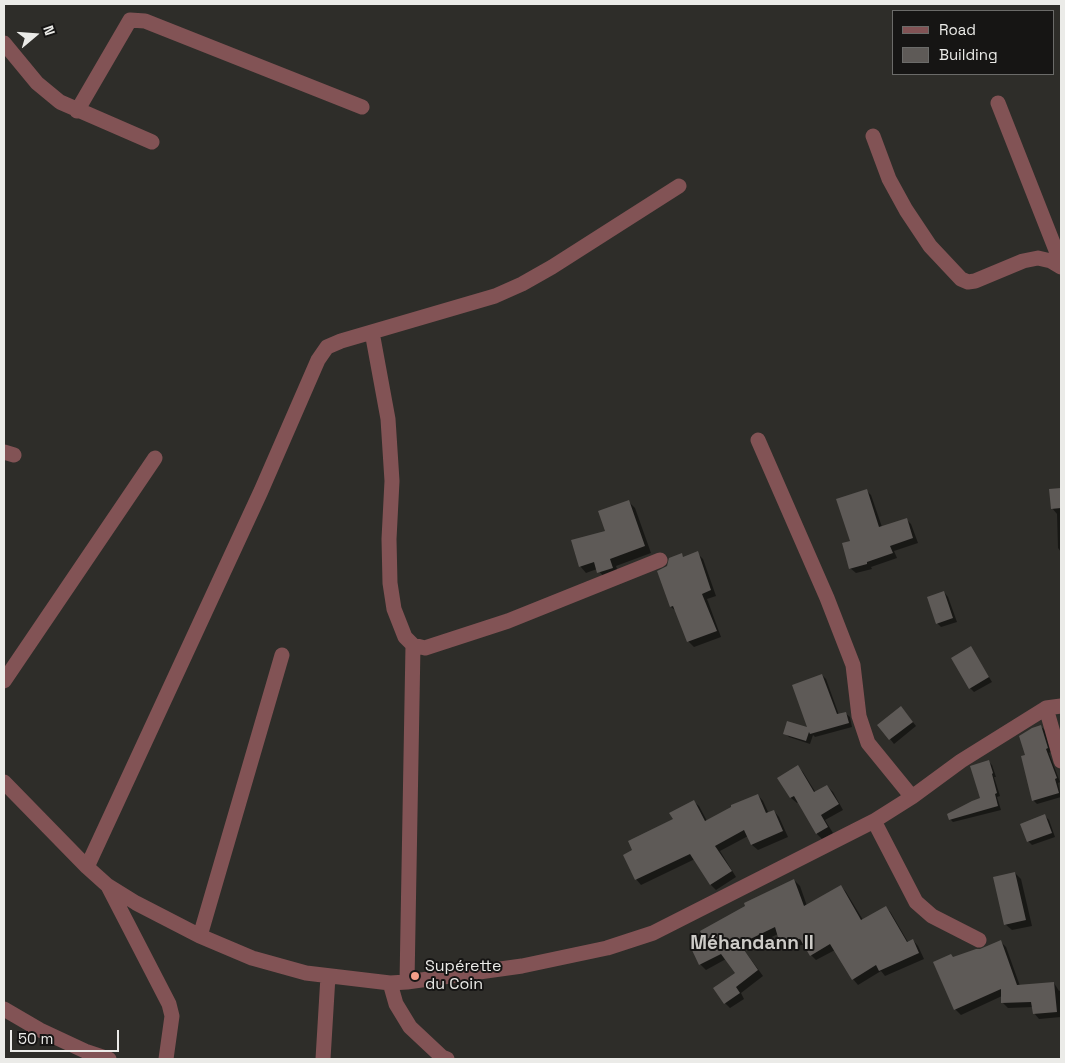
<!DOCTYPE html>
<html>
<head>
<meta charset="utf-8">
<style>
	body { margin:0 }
	#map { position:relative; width:1065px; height:1063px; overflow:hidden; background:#2e2d29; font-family:"Space Grotesk",sans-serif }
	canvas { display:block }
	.frame { position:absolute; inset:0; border:5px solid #ebebe8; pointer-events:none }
	.legend { position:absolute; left:892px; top:10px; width:162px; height:65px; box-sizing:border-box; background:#161514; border:1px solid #6b6b69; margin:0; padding:6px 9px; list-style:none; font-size:15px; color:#ebebe8 }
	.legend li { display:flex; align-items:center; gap:10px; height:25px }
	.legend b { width:25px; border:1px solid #6b6b69 }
	.north { position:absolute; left:10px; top:10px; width:50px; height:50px; -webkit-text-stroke:4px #161514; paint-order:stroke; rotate:72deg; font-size:14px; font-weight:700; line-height:20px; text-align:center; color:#ebebe8 }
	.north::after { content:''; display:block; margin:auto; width:18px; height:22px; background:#ebebe8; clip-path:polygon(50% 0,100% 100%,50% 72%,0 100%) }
	.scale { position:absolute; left:10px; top:1030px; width:109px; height:22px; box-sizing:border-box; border:2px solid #ebebe8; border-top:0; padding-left:6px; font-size:15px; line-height:18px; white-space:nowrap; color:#ebebe8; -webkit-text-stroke:4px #161514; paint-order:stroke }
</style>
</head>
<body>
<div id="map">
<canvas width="1065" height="1063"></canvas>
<div class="frame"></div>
<ul class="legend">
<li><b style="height:6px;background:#825355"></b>Road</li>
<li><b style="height:14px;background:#5e5a57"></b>Building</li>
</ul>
<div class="north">N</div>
<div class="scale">50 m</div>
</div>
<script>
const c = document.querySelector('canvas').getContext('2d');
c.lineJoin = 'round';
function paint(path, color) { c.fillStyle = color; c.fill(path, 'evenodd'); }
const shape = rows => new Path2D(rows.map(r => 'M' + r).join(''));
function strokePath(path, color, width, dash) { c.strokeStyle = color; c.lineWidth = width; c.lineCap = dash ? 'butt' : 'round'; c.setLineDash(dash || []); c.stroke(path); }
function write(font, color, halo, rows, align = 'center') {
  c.font = font + ' "Space Grotesk",sans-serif'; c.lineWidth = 4; c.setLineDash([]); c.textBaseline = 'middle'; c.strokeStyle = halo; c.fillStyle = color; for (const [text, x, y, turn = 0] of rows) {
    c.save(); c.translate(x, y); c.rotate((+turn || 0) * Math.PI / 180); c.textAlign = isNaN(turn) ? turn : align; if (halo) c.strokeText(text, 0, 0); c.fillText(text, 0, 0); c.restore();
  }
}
const shadow = shape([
	[1061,489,1061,552,1058,548,1057,514,1052,508,1050,490],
	[866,490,871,495,882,527,906,519,911,524,918,543,894,551,897,558,871,567,872,569,856,573,850,568,852,541],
	[628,501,635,508,651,553,616,566,619,575,605,578,597,569,586,573,580,566],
	[697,553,703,559,716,596,707,599,721,637,694,647,689,642,677,612,671,607,668,567,681,554,684,558],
	[944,592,948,597,957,622,941,627,937,623],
	[971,648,992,682,974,692,970,688],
	[822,675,826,679,839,715,845,713,850,717,852,727,815,737,813,735,810,744,789,737,785,733,809,729],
	[905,712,916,726,894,744,879,725],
	[1041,727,1045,730,1051,752,1049,753,1060,782,1058,783,1061,797,1037,804,1033,800,1026,756],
	[989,762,992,765,996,777,994,777,1000,796,997,797,1001,810,953,822,950,819,982,799],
	[798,767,803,772,816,793,827,786,833,792,843,810,825,820,833,833,822,839,817,834,798,802,797,803,791,798,779,778],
	[758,795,763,801,769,814,774,811,779,817,788,837,758,850,752,845,748,836,720,851,736,877,716,890,711,885,695,859,641,885,636,879,634,851,674,820,693,801,699,806,707,821],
	[1045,816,1049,820,1055,837,1032,845,1028,841],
	[1015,873,1021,879,1032,926,1012,930,1005,924],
	[794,880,800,886,807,906,841,886,846,892,863,920,886,907,891,913,908,942,913,940,918,946,924,959,885,976,881,971,858,985,853,979,835,950,816,960,811,955,805,944,786,949,781,944,778,934,744,950,763,976,741,993,744,999,730,1008,725,1003,737,973,726,959,706,970,700,964,707,941],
	[1001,942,1006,947,1020,986,1054,983,1059,991,1061,990,1061,1017,1039,1019,1034,1013,1033,1007,1008,1008,1002,1002,1002,996,961,1015,955,1009,954,958,980,951]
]);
const building = shape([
	[1061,488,1061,508,1051,509,1049,489],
	[867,489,879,527,907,518,913,538,890,546,893,553,867,562,867,564,849,569,842,543,850,541,836,499],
	[629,500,645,546,610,559,613,568,597,573,594,562,579,567,571,540,605,531,598,511],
	[698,551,711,590,702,594,717,631,687,642,673,606,670,607,657,571,667,566,669,558,682,553,683,557],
	[944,591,953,618,936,624,927,597],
	[971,646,989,677,969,689,951,658],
	[822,674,837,714,846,712,849,723,810,734,809,732,806,741,783,734,787,721,807,727,792,685],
	[901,706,913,722,889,740,877,725],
	[1041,725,1048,748,1046,749,1057,778,1055,779,1059,793,1032,801,1021,756,1025,755,1019,736,1032,728],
	[989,760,993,773,992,774,997,793,995,794,998,806,949,820,947,814,972,801,980,798,970,766],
	[798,765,814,792,827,785,839,804,821,815,828,827,816,834,794,796,790,798,777,778],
	[758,794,766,813,774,810,783,831,751,845,744,830,715,846,732,871,710,885,690,854,635,880,623,855,632,850,628,841,673,819,669,813,694,800,705,821,731,807,731,805],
	[1045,814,1052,833,1027,842,1020,824],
	[1015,872,1026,920,1004,925,993,877],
	[794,879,804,906,841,885,861,920,886,906,907,942,913,939,919,953,879,971,876,965,852,980,830,944,810,956,800,939,780,944,775,927,740,944,758,970,736,987,740,993,724,1004,713,988,735,973,721,954,699,965,691,948,705,941,700,931,745,906,744,903],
	[1001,940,1017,985,1054,982,1057,1012,1033,1014,1031,1002,1001,1003,1001,989,954,1010,933,962,951,954,953,957,976,949,980,949]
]);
const minor = shape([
	[4,43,37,83,60,102,152,142],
	[998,103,1061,263],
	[77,111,130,20,145,21,362,107],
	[873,136,889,179,906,210,930,246,961,279,968,282,975,281,1023,261,1038,258,1051,261,1061,267],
	[372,332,388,419,392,481,389,539,390,583,394,609,405,637,413,645,425,648,508,621,660,560],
	[758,440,827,598,853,665,859,716,868,743,912,797],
	[4,452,14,455],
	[4,681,155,458],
	[1046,708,1061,761],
	[4,782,87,867,107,885,136,903,200,936,252,958,306,973,390,983,407,982,522,966,607,948,653,933,874,821,912,797,961,761,1046,708,1061,706],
	[874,821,916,902,932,916,979,940],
	[87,867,261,491,318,360,327,347,341,341,495,296,522,284,552,267,679,186],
	[108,886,169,1004,172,1016,166,1059],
	[200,936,282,655],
	[407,982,413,645],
	[390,983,396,1004,410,1027,442,1057,447,1059],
	[4,1009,40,1030,85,1051,109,1059],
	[323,1059,328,976]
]);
const markers = [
	[415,976,5,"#f49e88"]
];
const poiNames = [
	["Supérette",425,967],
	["du Coin",425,985]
];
const quarterNames = [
	["Méhandann II",752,944]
];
paint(shadow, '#0007');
paint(building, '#5e5a57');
strokePath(minor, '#825355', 15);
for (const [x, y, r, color] of markers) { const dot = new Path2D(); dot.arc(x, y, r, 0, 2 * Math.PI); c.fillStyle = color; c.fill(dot); strokePath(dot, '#161514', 2); }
write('16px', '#ebebe8', '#161514', poiNames, 'left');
write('bold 19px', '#cdcbc7', '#161514', quarterNames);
</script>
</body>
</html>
